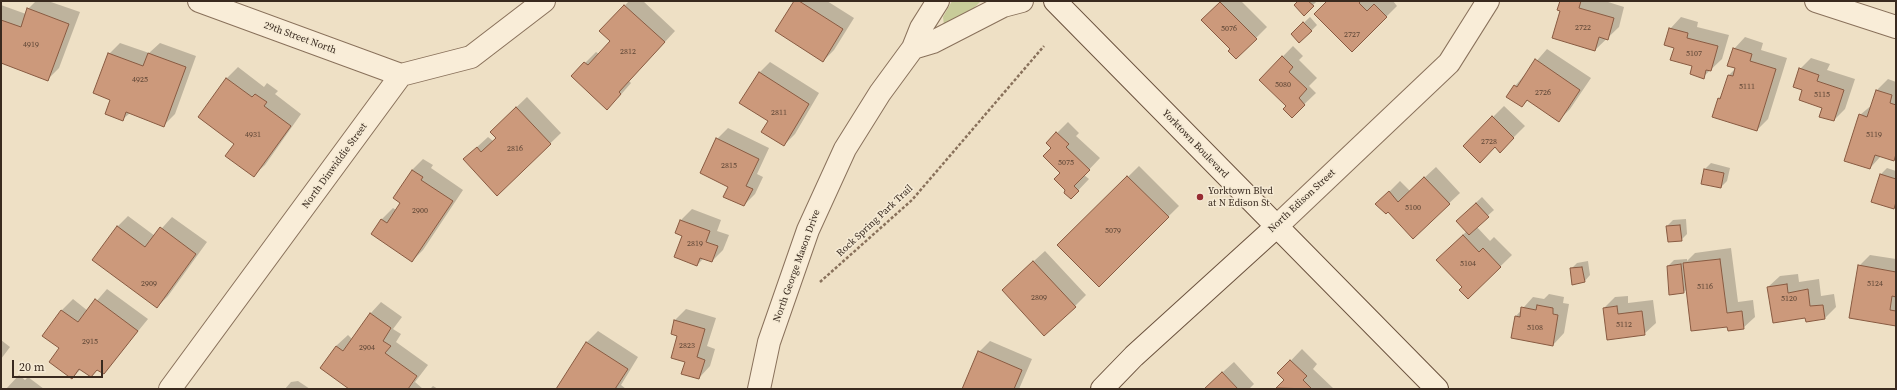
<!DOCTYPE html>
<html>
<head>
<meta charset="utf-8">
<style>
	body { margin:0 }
	#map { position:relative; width:1897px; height:390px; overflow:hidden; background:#eee0c5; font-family:"Source Serif 4",serif }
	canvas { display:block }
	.frame { position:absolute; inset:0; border:2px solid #392a1f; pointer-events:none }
	.scale { position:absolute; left:12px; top:360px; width:91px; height:18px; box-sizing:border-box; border:2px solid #392a1f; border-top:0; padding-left:5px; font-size:12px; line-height:14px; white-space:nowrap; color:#392a1f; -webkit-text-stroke:3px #f5ead4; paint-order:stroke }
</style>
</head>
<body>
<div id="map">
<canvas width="1897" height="390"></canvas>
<div class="frame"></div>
<div class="scale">20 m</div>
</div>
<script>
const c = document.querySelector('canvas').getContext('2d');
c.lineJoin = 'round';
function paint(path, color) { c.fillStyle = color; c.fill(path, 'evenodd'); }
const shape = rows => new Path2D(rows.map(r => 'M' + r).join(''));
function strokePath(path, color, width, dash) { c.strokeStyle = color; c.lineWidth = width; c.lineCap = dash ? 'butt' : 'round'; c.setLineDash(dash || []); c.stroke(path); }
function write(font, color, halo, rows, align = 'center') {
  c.font = font + ' "Source Serif 4",serif'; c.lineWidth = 3; c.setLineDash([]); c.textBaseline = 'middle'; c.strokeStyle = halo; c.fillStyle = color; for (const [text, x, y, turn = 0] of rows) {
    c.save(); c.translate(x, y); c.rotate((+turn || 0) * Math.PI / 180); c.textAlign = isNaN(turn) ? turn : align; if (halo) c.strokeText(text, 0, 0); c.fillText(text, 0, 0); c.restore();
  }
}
const green = shape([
	[952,1,981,1,973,9,944,25,943,17]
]);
const shadow = shape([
	[36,1,48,1,80,12,59,68,48,79,1,62,1,5,26,14,28,9],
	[629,1,643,1,675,31,629,81,631,83,618,98,585,63,596,52,599,54,611,41,601,31],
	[795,1,827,1,854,18,834,50,823,61],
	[1222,1,1241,1,1267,27,1236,58,1231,49,1203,20],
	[1299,1,1317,1,1304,14],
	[1328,1,1393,1,1397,6,1352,51],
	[1561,1,1605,1,1624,7,1619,27,1595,50,1561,10],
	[1310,17,1317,25,1311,31,1292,34],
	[1681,17,1698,22,1697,27,1729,35,1722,59,1703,77,1670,29],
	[1745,37,1763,43,1761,50,1787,58,1768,119,1757,130,1719,98,1723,94,1729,75,1736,68,1734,49],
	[120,43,149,53,160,43,196,56,175,114,164,125,130,113,123,119,112,99,109,54],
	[1293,46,1303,56,1299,60,1317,78,1309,86,1316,93,1292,116,1287,106,1260,80],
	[1547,49,1591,78,1570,109,1559,120,1528,100,1522,106,1515,86],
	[1811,58,1830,64,1827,70,1855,79,1845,109,1834,120,1823,107,1803,90,1800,69],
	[770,62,819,93,795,134,784,145,769,120,759,73],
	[238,67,264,87,267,83,278,91,275,94,301,114,265,165,253,176,236,143,199,117,227,78],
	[1888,79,1896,82,1896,158,1893,160,1881,156,1870,168,1860,115,1873,104,1877,90],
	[527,97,561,133,498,194,476,148,488,137,493,141,497,137,502,121],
	[1504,106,1525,126,1500,151,1495,146,1464,146],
	[1068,122,1079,133,1076,136,1100,158,1084,175,1089,179,1071,198,1066,189,1053,148,1047,143],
	[728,128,769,148,757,174,763,177,755,194,744,205,729,187,717,139],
	[423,159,433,165,431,168,463,190,423,250,412,261,372,234,382,219,393,208,396,210,401,203,394,198,412,170],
	[1711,163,1730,168,1727,181,1721,187,1705,169],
	[1139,166,1179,206,1099,285,1059,245],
	[1436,167,1460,193,1413,237,1388,193,1400,181,1410,191],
	[1887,168,1896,171,1896,205,1893,208,1872,201,1881,174],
	[1482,197,1494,210,1476,226,1490,241,1494,237,1512,255,1468,298,1448,249,1467,231,1463,215],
	[692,209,721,220,717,231,729,235,723,250,712,261,704,258,697,265,683,235,681,220],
	[128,216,155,236,172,217,207,242,168,296,157,307,117,227],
	[1686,219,1687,234,1681,240,1667,226,1673,220],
	[1731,248,1738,302,1753,300,1755,317,1743,328,1728,325,1687,289,1684,292,1668,266,1674,260,1687,259,1687,261,1695,253],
	[1045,251,1086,295,1075,306,1014,279],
	[1870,255,1896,259,1896,325,1859,266],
	[1588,261,1590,275,1584,282,1571,269,1577,263],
	[1798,274,1799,282,1819,279,1821,296,1834,294,1836,307,1825,318,1807,321,1806,317,1768,287,1780,276],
	[107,289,148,319,104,373,98,369,91,376,81,369,72,378,60,348,43,336,62,310,73,299,88,311],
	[1549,294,1564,297,1563,303,1569,304,1564,333,1553,345,1516,316,1533,297,1544,299],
	[1628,296,1628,303,1653,300,1656,323,1644,334,1604,308,1615,297],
	[381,302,402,317,393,329,401,334,396,342,428,365,415,382,423,389,351,389,336,346,348,335,352,339,370,314],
	[686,309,716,318,707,346,715,349,710,366,699,378,686,361,679,335,672,333,675,320],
	[598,331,638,357,621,385,626,389,557,389,587,342],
	[1,340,10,347,1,359],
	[990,341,1032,359,1019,389,963,389,979,352],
	[1302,349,1317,364,1313,369,1334,389,1278,388,1285,380,1279,373],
	[1234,362,1254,384,1249,389,1204,389],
	[19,375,25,380,28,377,44,389,6,389],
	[298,381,310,389,285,389,291,382],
	[433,386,438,389,430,389]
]);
const building = shape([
	[794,1,799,1,843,29,823,62,775,31,794,1],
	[1298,1,1308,1,1314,6,1304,16,1294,5,1298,1],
	[1327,1,1361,1,1359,3,1367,11,1374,4,1387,17,1352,52,1314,14,1327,1],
	[1560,1,1581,1,1579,8,1614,18,1608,40,1599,37,1595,51,1552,38,1560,11,1557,10,1560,1],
	[1220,2,1257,39,1236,59,1228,51,1230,49,1201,20,1220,2],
	[624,5,665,42,619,92,621,94,607,110,571,76,584,62,588,65,610,41,599,31,624,5],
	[27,8,69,24,48,81,1,63,1,20,21,27,27,8],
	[1303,22,1312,31,1299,43,1291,34,1303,22],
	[1669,28,1688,33,1687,38,1718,46,1711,71,1706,70,1704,79,1690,74,1692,66,1670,60,1674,48,1664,45,1669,28],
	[1733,48,1752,54,1750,61,1776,69,1757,131,1712,117,1718,98,1720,99,1728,75,1733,76,1735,68,1727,66,1733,48],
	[108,53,143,66,148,53,186,67,164,127,126,112,123,121,105,114,110,100,93,93,108,53],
	[1282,56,1293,67,1289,72,1307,89,1299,98,1305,105,1292,118,1283,109,1286,106,1259,80,1282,56],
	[1535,59,1580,90,1559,122,1527,100,1522,107,1506,97,1514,85,1517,87,1535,59],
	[1799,68,1819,75,1817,81,1844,90,1834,121,1819,117,1822,108,1799,100,1802,90,1793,87,1799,68],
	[759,72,809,104,784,146,761,132,768,121,739,103,759,72],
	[226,78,252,97,255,94,267,102,264,106,291,126,254,177,225,156,234,144,198,117,226,78],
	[1876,90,1892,95,1890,103,1896,105,1896,154,1894,161,1875,155,1870,169,1844,161,1859,114,1867,117,1876,90],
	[516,107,551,144,497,196,463,159,477,147,481,152,496,138,490,132,516,107],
	[1492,116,1514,138,1500,153,1495,147,1480,163,1463,146,1492,116],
	[1056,132,1069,144,1066,147,1090,170,1074,186,1079,191,1071,199,1064,193,1065,190,1054,179,1060,173,1043,156,1051,148,1046,143,1056,132],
	[716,138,759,159,746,186,753,189,744,206,723,197,728,187,700,173,716,138],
	[1704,169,1724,173,1721,188,1701,184,1704,169],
	[412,170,423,177,421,180,453,201,412,262,371,234,381,219,387,223,400,203,393,198,412,170],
	[1880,174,1896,179,1896,202,1894,209,1871,202,1880,174],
	[1127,176,1169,217,1099,287,1057,245,1127,176],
	[1424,177,1450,204,1413,239,1388,212,1386,214,1375,204,1389,191,1398,202,1424,177],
	[1476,203,1489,217,1469,235,1456,221,1476,203],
	[680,220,710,231,706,242,718,246,712,262,700,258,697,266,674,257,682,236,675,233,680,220],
	[1680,225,1682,241,1668,242,1666,226,1680,225],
	[117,226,145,247,160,227,196,254,157,308,92,260,117,226],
	[1463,235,1479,252,1483,248,1501,267,1468,299,1459,290,1462,287,1436,260,1463,235],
	[1720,259,1727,313,1742,311,1744,329,1728,331,1727,327,1691,331,1683,263,1720,259],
	[1033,261,1076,307,1044,336,1002,290,1033,261],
	[1681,264,1684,293,1669,295,1667,266,1681,264],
	[1858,265,1896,272,1896,297,1892,296,1890,310,1896,311,1896,326,1849,318,1858,265],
	[1582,267,1585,282,1572,285,1570,268,1582,267],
	[1787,284,1788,293,1808,289,1810,306,1823,305,1825,319,1806,322,1805,318,1773,323,1767,287,1787,284],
	[95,299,138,331,104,374,97,370,91,377,79,369,72,379,49,362,59,348,42,336,61,310,78,322,95,299],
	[1537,305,1553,308,1553,314,1558,315,1553,346,1511,338,1515,316,1520,317,1521,307,1536,310,1537,305],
	[1617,306,1618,314,1642,311,1645,335,1607,340,1603,308,1617,306],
	[370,313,391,328,383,341,391,346,385,353,417,376,408,389,349,389,320,368,336,346,343,351,370,313],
	[674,320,705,329,697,357,705,360,699,379,681,374,685,362,671,358,677,336,671,334,674,320],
	[586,342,628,369,615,389,556,389,586,342],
	[978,351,1022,370,1014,389,962,389,978,351],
	[1290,360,1307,376,1303,380,1312,389,1276,388,1284,380,1277,373,1290,360],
	[1222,372,1238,389,1204,389,1222,372]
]);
const path = shape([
	[820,282,912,200,1044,46]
]);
const street = shape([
	[199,1,401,75],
	[1816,1,1896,27],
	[913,48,933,42,1003,6,1022,1],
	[1276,227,1449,63,1488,1],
	[170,389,401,75,471,57,544,1],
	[759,389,769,342,808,230,845,149,880,93,913,48,921,28,938,1]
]);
const secondary = shape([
	[1055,1,1437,389],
	[1102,389,1134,356,1276,227]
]);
const markers = [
	[1200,197,4,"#972c32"]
];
const numberNames = [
	["2722",1583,28],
	["5076",1229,29],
	["2727",1352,35],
	["4919",31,45],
	["2812",628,52],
	["5107",1694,54],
	["4925",140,80],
	["5080",1283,85],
	["5111",1747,87],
	["2726",1543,93],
	["5115",1822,95],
	["2811",779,113],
	["4931",253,135],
	["5119",1874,135],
	["2728",1489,142],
	["2816",515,149],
	["5075",1066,163],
	["2815",729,166],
	["5100",1413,208],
	["2900",420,211],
	["5079",1113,231],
	["2819",695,244],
	["5104",1468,264],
	["2909",149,284],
	["5124",1875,284],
	["5116",1705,287],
	["2809",1039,298],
	["5120",1789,299],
	["5112",1624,325],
	["5108",1535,328],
	["2915",90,342],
	["2823",687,346],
	["2904",367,348]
];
const streetNames = [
	["29th Street North",300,38,20],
	["Yorktown Boulevard",1195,144,46],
	["North Dinwiddie Street",335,166,-54],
	["North Edison Street",1302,201,-43],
	["Rock Spring Park Trail",875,221,-43],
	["North George Mason Drive",797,266,-70]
];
const poiNames = [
	["Yorktown Blvd",1208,191],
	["at N Edison St",1208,203]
];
paint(green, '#c8cc99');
paint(shadow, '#0003');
paint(building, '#cc997b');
strokePath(building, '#885a41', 1);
strokePath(street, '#89715b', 24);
strokePath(secondary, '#6b523e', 24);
strokePath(path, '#89715b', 2.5, [3, 2]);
strokePath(street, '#f9edd8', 22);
strokePath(secondary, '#f9edd8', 22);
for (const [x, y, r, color] of markers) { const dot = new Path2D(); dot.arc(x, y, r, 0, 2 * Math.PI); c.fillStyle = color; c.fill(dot); strokePath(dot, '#f5ead4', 1.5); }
write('8px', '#5e4636', null, numberNames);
write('10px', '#392a1f', '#f5ead4', streetNames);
write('10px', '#392a1f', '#f5ead4', poiNames, 'left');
</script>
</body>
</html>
